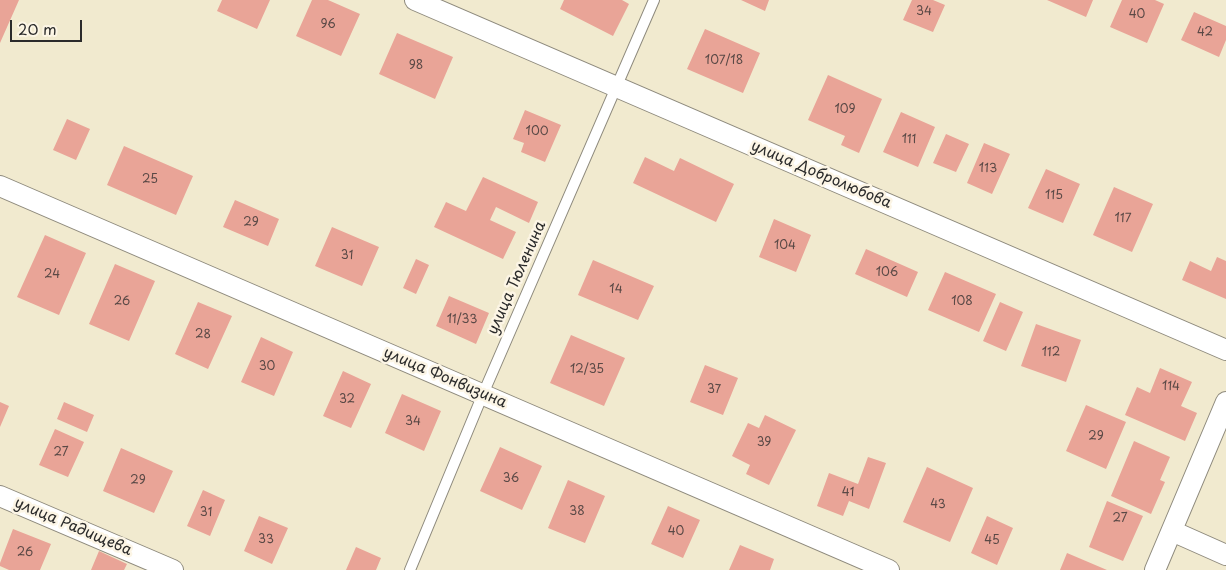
<!DOCTYPE html>
<html>
<head>
<meta charset="utf-8">
<style>
	body { margin:0 }
	#map { position:relative; width:1226px; height:570px; overflow:hidden; background:#f1eacf; font-family:"Playpen Sans",sans-serif }
	canvas { display:block }
	.scale { position:absolute; left:10px; top:20px; width:72px; height:22px; box-sizing:border-box; border:2px solid #2b2b2b; border-top:0; padding-left:6px; font-size:15px; line-height:18px; white-space:nowrap; color:#2b2b2b; -webkit-text-stroke:4px #fcf5e5; paint-order:stroke }
</style>
</head>
<body>
<div id="map">
<canvas width="1226" height="570"></canvas>
<div class="scale">20 m</div>
</div>
<script>
const c = document.querySelector('canvas').getContext('2d');
c.lineJoin = 'round';
function paint(path, color) { c.fillStyle = color; c.fill(path, 'evenodd'); }
const shape = rows => new Path2D(rows.map(r => 'M' + r).join(''));
function strokePath(path, color, width, dash) { c.strokeStyle = color; c.lineWidth = width; c.lineCap = dash ? 'butt' : 'round'; c.setLineDash(dash || []); c.stroke(path); }
function write(font, color, halo, rows, align = 'center') {
  c.font = font + ' "Playpen Sans",sans-serif'; c.lineWidth = 5; c.setLineDash([]); c.textBaseline = 'middle'; c.strokeStyle = halo; c.fillStyle = color; for (const [text, x, y, turn = 0] of rows) {
    c.save(); c.translate(x, y); c.rotate((+turn || 0) * Math.PI / 180); c.textAlign = isNaN(turn) ? turn : align; if (halo) c.strokeText(text, 0, 0); c.fillText(text, 0, 0); c.restore();
  }
}
const building = shape([
	[0,0,19,0,0,43],
	[222,0,270,0,257,29,217,11],
	[312,0,328,0,360,14,341,56,296,36],
	[564,0,622,0,629,4,613,36,560,9],
	[741,0,769,0,765,11],
	[912,0,933,0,945,5,933,32,903,20],
	[1047,0,1093,0,1086,17],
	[1122,0,1155,0,1164,4,1147,43,1110,27],
	[1194,12,1226,26,1226,40,1219,57,1181,40],
	[705,29,760,53,743,93,687,69],
	[397,33,453,57,435,99,379,74],
	[828,75,882,99,859,153,841,145,845,136,808,120],
	[525,110,561,125,545,162,521,152,524,143,513,139],
	[901,112,935,127,918,167,883,152],
	[67,119,90,129,76,160,53,150],
	[946,134,969,144,956,172,933,163],
	[984,143,1010,154,992,194,967,183],
	[124,146,193,176,176,215,107,185],
	[645,157,674,171,680,158,734,184,716,222,633,183],
	[1046,169,1080,184,1063,223,1028,208],
	[483,177,538,202,529,223,496,207,490,220,516,232,503,259,434,227,446,202,466,211],
	[1114,187,1153,204,1132,252,1093,235],
	[235,200,279,219,268,246,223,227],
	[774,219,811,235,796,272,759,257],
	[332,227,379,247,362,286,315,266],
	[45,235,86,253,59,315,17,297],
	[866,249,918,272,907,297,855,274],
	[1217,257,1226,261,1226,299,1182,280,1190,261,1211,271],
	[416,259,429,265,416,294,403,288],
	[593,260,654,286,638,320,578,295],
	[115,264,155,281,129,341,89,324],
	[945,272,996,294,979,332,928,310],
	[449,296,489,313,476,344,436,326],
	[198,302,232,316,208,369,175,354],
	[1000,302,1023,312,1006,351,983,341],
	[1036,324,1081,340,1066,382,1021,366],
	[571,335,625,358,604,406,550,383],
	[261,337,293,352,274,396,241,382],
	[705,365,738,378,723,415,690,402],
	[1160,368,1192,382,1181,406,1197,413,1185,441,1125,415,1137,387,1150,393],
	[343,371,371,384,351,428,323,416],
	[402,394,441,411,424,451,385,433],
	[0,402,9,406,0,427],
	[64,402,94,415,87,432,57,419],
	[1086,405,1126,422,1106,469,1066,451],
	[765,415,796,430,769,485,746,474,750,465,732,456,748,423,759,428],
	[55,429,84,442,68,477,39,465],
	[1134,441,1170,457,1160,480,1165,482,1151,514,1111,496],
	[500,447,542,466,522,510,480,491],
	[121,448,173,471,154,513,103,491],
	[868,457,886,463,869,509,849,501,843,516,817,506,829,473,858,484],
	[927,467,973,488,950,542,903,522],
	[568,480,605,496,585,543,548,528],
	[203,490,225,500,210,536,187,526],
	[1107,501,1143,516,1123,561,1089,547],
	[668,506,700,520,683,558,651,544],
	[259,516,288,528,272,564,244,551],
	[987,516,1013,528,997,565,971,553],
	[13,529,51,544,40,570,9,570,0,566,0,563],
	[740,545,774,559,770,570,729,570],
	[356,547,381,558,376,570,346,570],
	[99,551,127,564,124,570,91,570],
	[1067,553,1107,570,1060,570]
]);
const lane = shape([
	[410,570,483,394,654,0]
]);
const street = shape([
	[415,0,1226,350],
	[0,186,889,570],
	[0,496,173,570],
	[1172,531,1226,555],
	[1155,570,1226,402]
]);
const numberNames = [
	["34",924,12],
	["40",1137,15],
	["96",328,25],
	["42",1205,33],
	["107/18",724,61],
	["98",416,66],
	["109",845,110],
	["100",537,132],
	["111",909,140],
	["113",988,169],
	["25",150,180],
	["115",1054,196],
	["117",1123,219],
	["29",251,223],
	["104",785,246],
	["31",347,256],
	["106",887,273],
	["24",52,275],
	["14",616,290],
	["26",122,302],
	["108",962,302],
	["11/33",462,320],
	["28",203,335],
	["112",1051,353],
	["30",267,367],
	["12/35",587,370],
	["114",1171,387],
	["37",714,390],
	["32",347,400],
	["34",413,422],
	["29",1096,437],
	["39",764,443],
	["27",61,453],
	["36",511,479],
	["29",138,481],
	["41",848,493],
	["43",938,505],
	["38",577,512],
	["31",206,513],
	["27",1120,519],
	["40",676,532],
	["33",266,540],
	["45",992,541],
	["26",25,553]
];
const streetNames = [
	["улица Добролюбова",821,175,23],
	["улица Тюленина",517,278,-66],
	["улица Фонвизина",445,378,23],
	["улица Радищева",73,527,23]
];
paint(building, '#e9a497');
strokePath(lane, '#8e8a7d', 12);
strokePath(street, '#8e8a7d', 22);
strokePath(lane, '#fff', 10);
strokePath(street, '#fff', 20);
write('12px', '#5a4946', null, numberNames);
write('15px', '#2b2b2b', '#fcf5e5', streetNames);
</script>
</body>
</html>
